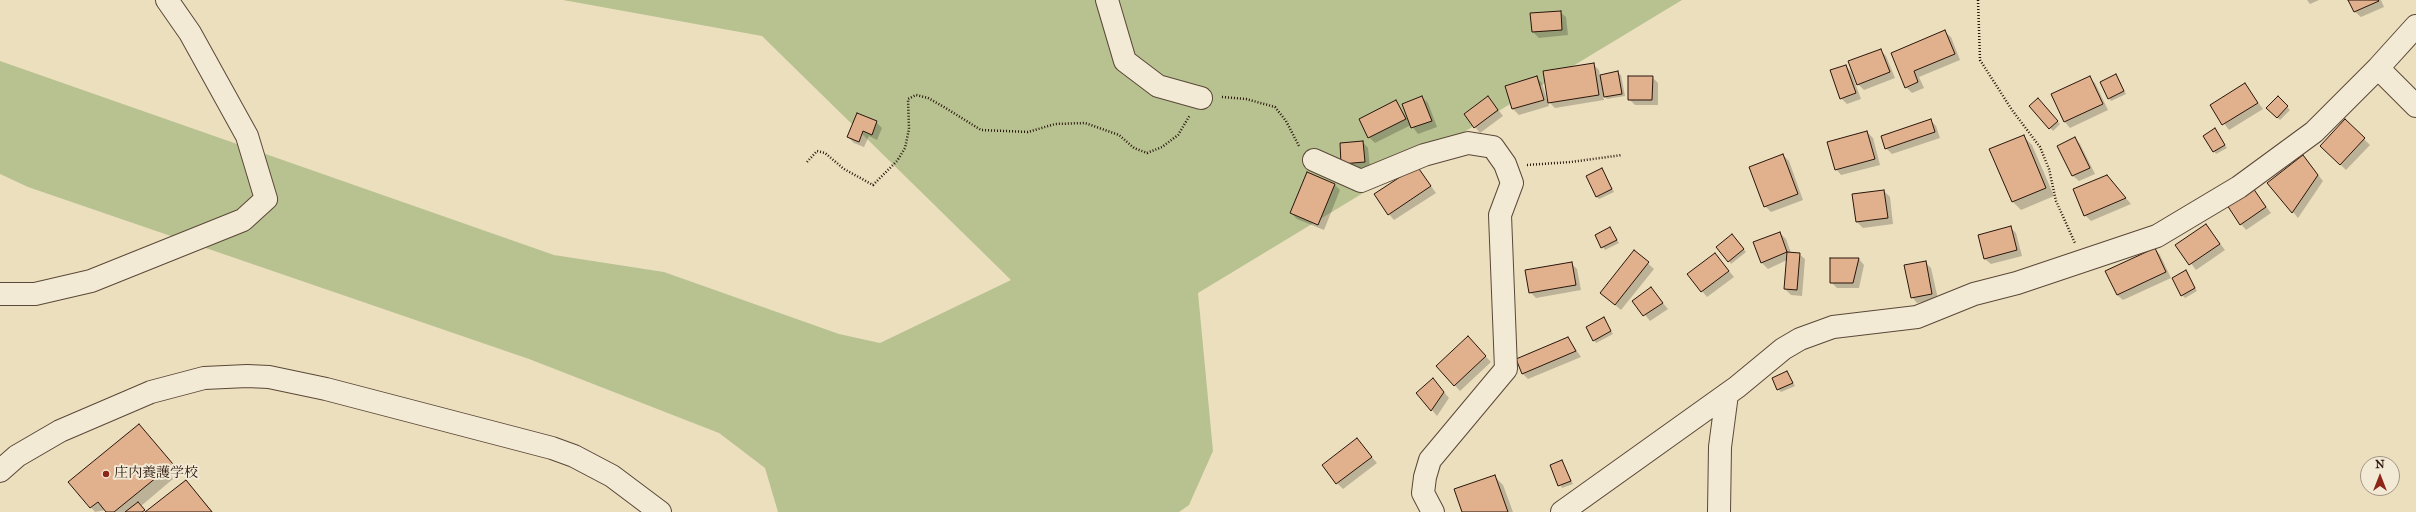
<!DOCTYPE html>
<html>
<head>
<meta charset="utf-8">
<style>
	body { margin:0 }
	#map { position:relative; width:2416px; height:512px; overflow:hidden; background:#ecdfbe; font-family:"IM FELL Great Primer",serif }
	canvas { display:block }
	.north { position:absolute; left:2360px; top:456px; width:40px; height:40px; box-sizing:border-box; background:#f3ead5; border:1px solid #a39585; border-radius:50%; rotate:0deg; font-size:11px; font-weight:700; line-height:16px; text-align:center; color:#2a150c }
	.north::after { content:''; display:block; margin:auto; width:14px; height:18px; background:#8f2418; clip-path:polygon(50% 0,100% 100%,50% 72%,0 100%) }
</style>
</head>
<body>
<div id="map">
<canvas width="2416" height="512"></canvas>
<div class="north">N</div>
</div>
<script>
const c = document.querySelector('canvas').getContext('2d');
c.lineJoin = 'round';
function paint(path, color) { c.fillStyle = color; c.fill(path, 'evenodd'); }
const shape = rows => new Path2D(rows.map(r => 'M' + r).join(''));
function strokePath(path, color, width, dash) { c.strokeStyle = color; c.lineWidth = width; c.lineCap = dash ? 'butt' : 'round'; c.setLineDash(dash || []); c.stroke(path); }
function write(font, color, halo, rows, align = 'center') {
  c.font = font + ' "IM FELL Great Primer","Noto Serif JP",serif'; c.lineWidth = 4; c.setLineDash([]); c.textBaseline = 'middle'; c.strokeStyle = halo; c.fillStyle = color; for (const [text, x, y, turn = 0] of rows) {
    c.save(); c.translate(x, y); c.rotate((+turn || 0) * Math.PI / 180); c.textAlign = isNaN(turn) ? turn : align; if (halo) c.strokeText(text, 0, 0); c.fillText(text, 0, 0); c.restore();
  }
}
const green = shape([
	[563,0,1682,0,1198,293,1213,451,1189,505,1179,512,778,512,765,468,719,433,529,359,28,187,0,174,0,61,554,255,664,272,839,334,880,343,1011,280,762,36]
]);
const shadow = shape([
	[2307,0,2319,0,2310,4],
	[2350,0,2381,0,2384,7,2361,17,2355,12],
	[1560,12,1566,17,1568,35,1539,38,1533,32],
	[1945,32,1951,37,1960,60,1919,77,1924,88,1912,93,1906,87,1892,54],
	[1880,50,1886,56,1895,78,1864,90,1858,84],
	[1593,64,1599,70,1600,76,1618,73,1621,75,1625,96,1607,99,1603,95,1604,100,1555,108,1548,101],
	[1846,66,1851,72,1861,99,1847,104,1841,98],
	[2116,76,2126,94,2111,101,2109,98],
	[1536,77,1542,83,1549,106,1519,115,1513,109,1506,86],
	[1652,77,1658,83,1658,105,1635,105,1629,99],
	[2089,78,2095,83,2108,110,2070,128,2065,122,2052,95],
	[2245,85,2263,109,2229,130,2211,106],
	[1422,97,1428,103,1437,127,1418,134,1411,125,1375,143,1369,137,1396,102,1407,119],
	[1488,97,1503,116,1480,133,1475,127],
	[2278,98,2290,110,2280,120,2268,108],
	[2041,102,2060,124,2053,131,2031,106],
	[1930,120,1936,126,1940,138,1892,154,1886,148],
	[876,122,882,128,877,140,869,136,864,147,854,143,848,137],
	[2215,130,2227,148,2216,154,2214,151],
	[1867,132,1873,138,1880,165,1841,175,1836,169],
	[2023,136,2032,145,2054,196,2021,210,2013,202],
	[2075,138,2080,144,2095,174,2079,181,2073,176,2059,146],
	[2364,139,2370,145,2346,170,2327,152],
	[1363,142,1368,148,1370,168,1348,169,1342,164],
	[1783,155,1789,161,1803,200,1771,212,1765,206],
	[2303,156,2323,181,2298,218,2269,183],
	[1417,167,1436,193,1394,220,1389,214],
	[1602,170,1614,192,1599,199,1596,196],
	[2112,182,2131,204,2091,221,2085,215],
	[1334,184,1340,190,1324,230,1297,219,1291,213],
	[2253,189,2271,213,2246,230,2241,224],
	[1884,191,1890,197,1893,224,1863,228,1857,222],
	[2206,225,2225,250,2196,270,2177,245],
	[2010,227,2016,233,2022,256,1991,264,1985,259],
	[1610,228,1619,243,1605,250,1596,236],
	[1780,233,1786,239,1791,253,1799,254,1805,259,1802,296,1791,295,1785,289,1787,260,1768,269,1762,263,1754,243],
	[1735,238,1746,252,1731,264,1729,261],
	[2155,249,2160,255,2171,278,2123,300,2117,295],
	[1634,251,1654,269,1621,310,1601,293],
	[1859,259,1864,265,1859,288,1837,288,1831,282],
	[1720,260,1734,277,1707,297,1688,274],
	[1925,262,1931,268,1938,299,1917,303,1912,297],
	[1571,263,1577,269,1581,290,1536,298,1530,292],
	[2186,272,2197,291,2185,298,2182,295],
	[1651,289,1668,309,1650,321,1634,301],
	[1604,319,1613,334,1596,343,1594,340],
	[1468,338,1491,362,1460,391,1437,366],
	[1568,338,1581,357,1528,379,1522,373],
	[1787,372,1795,386,1781,392,1778,389],
	[1439,386,1449,398,1437,416,1432,410],
	[139,425,180,473,141,506,146,512,108,512,106,510,95,512,70,482],
	[1357,440,1377,463,1343,489,1337,483],
	[1562,461,1573,484,1562,488,1551,465],
	[1495,477,1503,485,1513,512,1463,512],
	[186,481,213,512,147,512]
]);
const building = shape([
	[2348,0,2378,0,2379,1,2354,12,2348,0],
	[1561,11,1562,30,1532,32,1530,13,1561,11],
	[1945,30,1955,54,1914,71,1918,82,1905,88,1891,53,1945,30],
	[1881,49,1890,72,1857,85,1848,61,1881,49],
	[1594,63,1599,95,1548,103,1543,71,1594,63],
	[1846,65,1856,93,1840,99,1830,70,1846,65],
	[1618,71,1622,94,1604,97,1600,75,1618,71],
	[2116,74,2124,91,2108,99,2100,82,2116,74],
	[1537,76,1544,100,1512,109,1505,86,1537,76],
	[1628,76,1653,76,1652,100,1628,100,1628,76],
	[2090,76,2103,104,2064,122,2051,94,2090,76],
	[2245,83,2258,103,2222,125,2210,105,2245,83],
	[1422,96,1432,121,1411,128,1402,104,1422,96],
	[1488,96,1498,110,1474,128,1464,114,1488,96],
	[2278,96,2288,106,2277,118,2266,108,2278,96],
	[2038,98,2058,121,2049,129,2029,106,2038,98],
	[1396,100,1406,119,1368,138,1359,119,1396,100],
	[857,113,877,121,872,135,863,131,859,142,847,137,857,113],
	[1931,119,1935,132,1885,149,1881,136,1931,119],
	[2345,119,2365,138,2340,165,2320,146,2345,119],
	[2215,128,2225,145,2213,152,2203,136,2215,128],
	[1867,131,1875,159,1835,170,1827,142,1867,131],
	[2024,135,2046,188,2012,202,1989,149,2024,135],
	[2075,137,2090,168,2072,176,2057,146,2075,137],
	[1363,141,1365,162,1341,164,1340,143,1363,141],
	[1783,154,1798,194,1764,207,1749,167,1783,154],
	[2303,155,2318,175,2292,213,2267,183,2303,155],
	[1417,166,1431,186,1388,215,1374,194,1417,166],
	[1602,168,1612,189,1596,197,1586,176,1602,168],
	[1307,172,1335,184,1318,225,1290,213,1307,172],
	[2107,175,2126,198,2084,216,2073,189,2107,175],
	[2253,188,2266,207,2240,225,2227,205,2253,188],
	[1884,190,1888,218,1856,222,1852,194,1884,190],
	[2206,224,2220,244,2189,265,2175,245,2206,224],
	[2011,226,2017,250,1984,259,1978,235,2011,226],
	[1610,227,1617,240,1601,248,1595,235,1610,227],
	[1780,232,1787,252,1761,263,1753,242,1780,232],
	[1732,234,1744,249,1728,262,1716,247,1732,234],
	[2155,248,2166,272,2117,295,2105,271,2155,248],
	[1634,250,1649,262,1615,305,1600,293,1634,250],
	[1787,252,1800,253,1797,290,1784,289,1787,252],
	[1715,253,1729,271,1701,292,1687,274,1715,253],
	[1830,258,1859,258,1853,283,1830,283,1830,258],
	[1926,261,1932,294,1911,298,1904,265,1926,261],
	[1572,262,1576,285,1529,293,1525,270,1572,262],
	[2186,270,2195,288,2181,296,2172,278,2186,270],
	[1651,287,1663,303,1643,316,1632,301,1651,287],
	[1604,317,1611,331,1593,341,1586,327,1604,317],
	[1468,336,1486,356,1454,386,1436,366,1468,336],
	[1568,337,1576,351,1522,374,1516,359,1568,337],
	[1787,371,1793,383,1777,390,1772,378,1787,371],
	[1433,378,1444,392,1431,411,1416,393,1433,378],
	[139,424,173,464,114,512,106,512,98,502,90,508,68,482,139,424],
	[1357,438,1372,457,1336,484,1322,465,1357,438],
	[1562,460,1571,481,1558,486,1550,465,1562,460],
	[1495,475,1508,512,1462,512,1454,489,1495,475],
	[186,480,212,512,145,512,186,480],
	[138,502,145,510,142,512,125,512,138,502]
]);
const path = shape([
	[1978,0,1980,60,2012,110,2040,147,2049,169,2056,201,2075,243],
	[1222,97,1246,99,1275,107,1286,121,1299,146],
	[807,162,817,151,825,153,844,169,873,185,897,161,905,148,909,129,908,99,916,95,928,98,944,107,981,130,1028,132,1055,124,1085,123,1119,135,1134,148,1147,153,1162,147,1178,135,1190,115],
	[1527,165,1571,162,1622,155]
]);
const minor = shape([
	[1107,0,1125,61,1158,86,1201,98],
	[2378,68,2416,106],
	[1314,160,1361,181,1424,155,1468,143,1493,147,1505,164,1512,183,1500,215,1506,369,1430,460,1425,477,1423,493,1433,512],
	[0,294,35,294,91,281,243,220,266,199,247,136,190,33,167,0],
	[0,471,17,456,60,431,151,392,204,378,247,376,269,377,326,389,552,448,574,456,612,476,660,512],
	[1562,512,1737,387,1783,349,1800,339,1833,327,1917,317,1974,294,2017,283,2157,236,2239,187,2314,132,2378,68,2416,26],
	[1719,512,1720,447,1727,394]
]);
const markers = [
	[106,474,4,"#8f2418"]
];
const poiNames = [
	["庄内養護学校",114,474]
];
paint(green, '#b8c291');
paint(shadow, '#0003');
paint(building, '#e0b18c');
strokePath(building, '#2a150c', 1);
strokePath(minor, '#5a4838', 24);
strokePath(path, '#2a150c', 2.5, [1, 2]);
strokePath(minor, '#f3ead5', 22);
for (const [x, y, r, color] of markers) { const dot = new Path2D(); dot.arc(x, y, r, 0, 2 * Math.PI); c.fillStyle = color; c.fill(dot); strokePath(dot, '#f3ead5', 1.5); }
write('14px', '#2a150c', '#f3ead5', poiNames, 'left');
</script>
</body>
</html>
